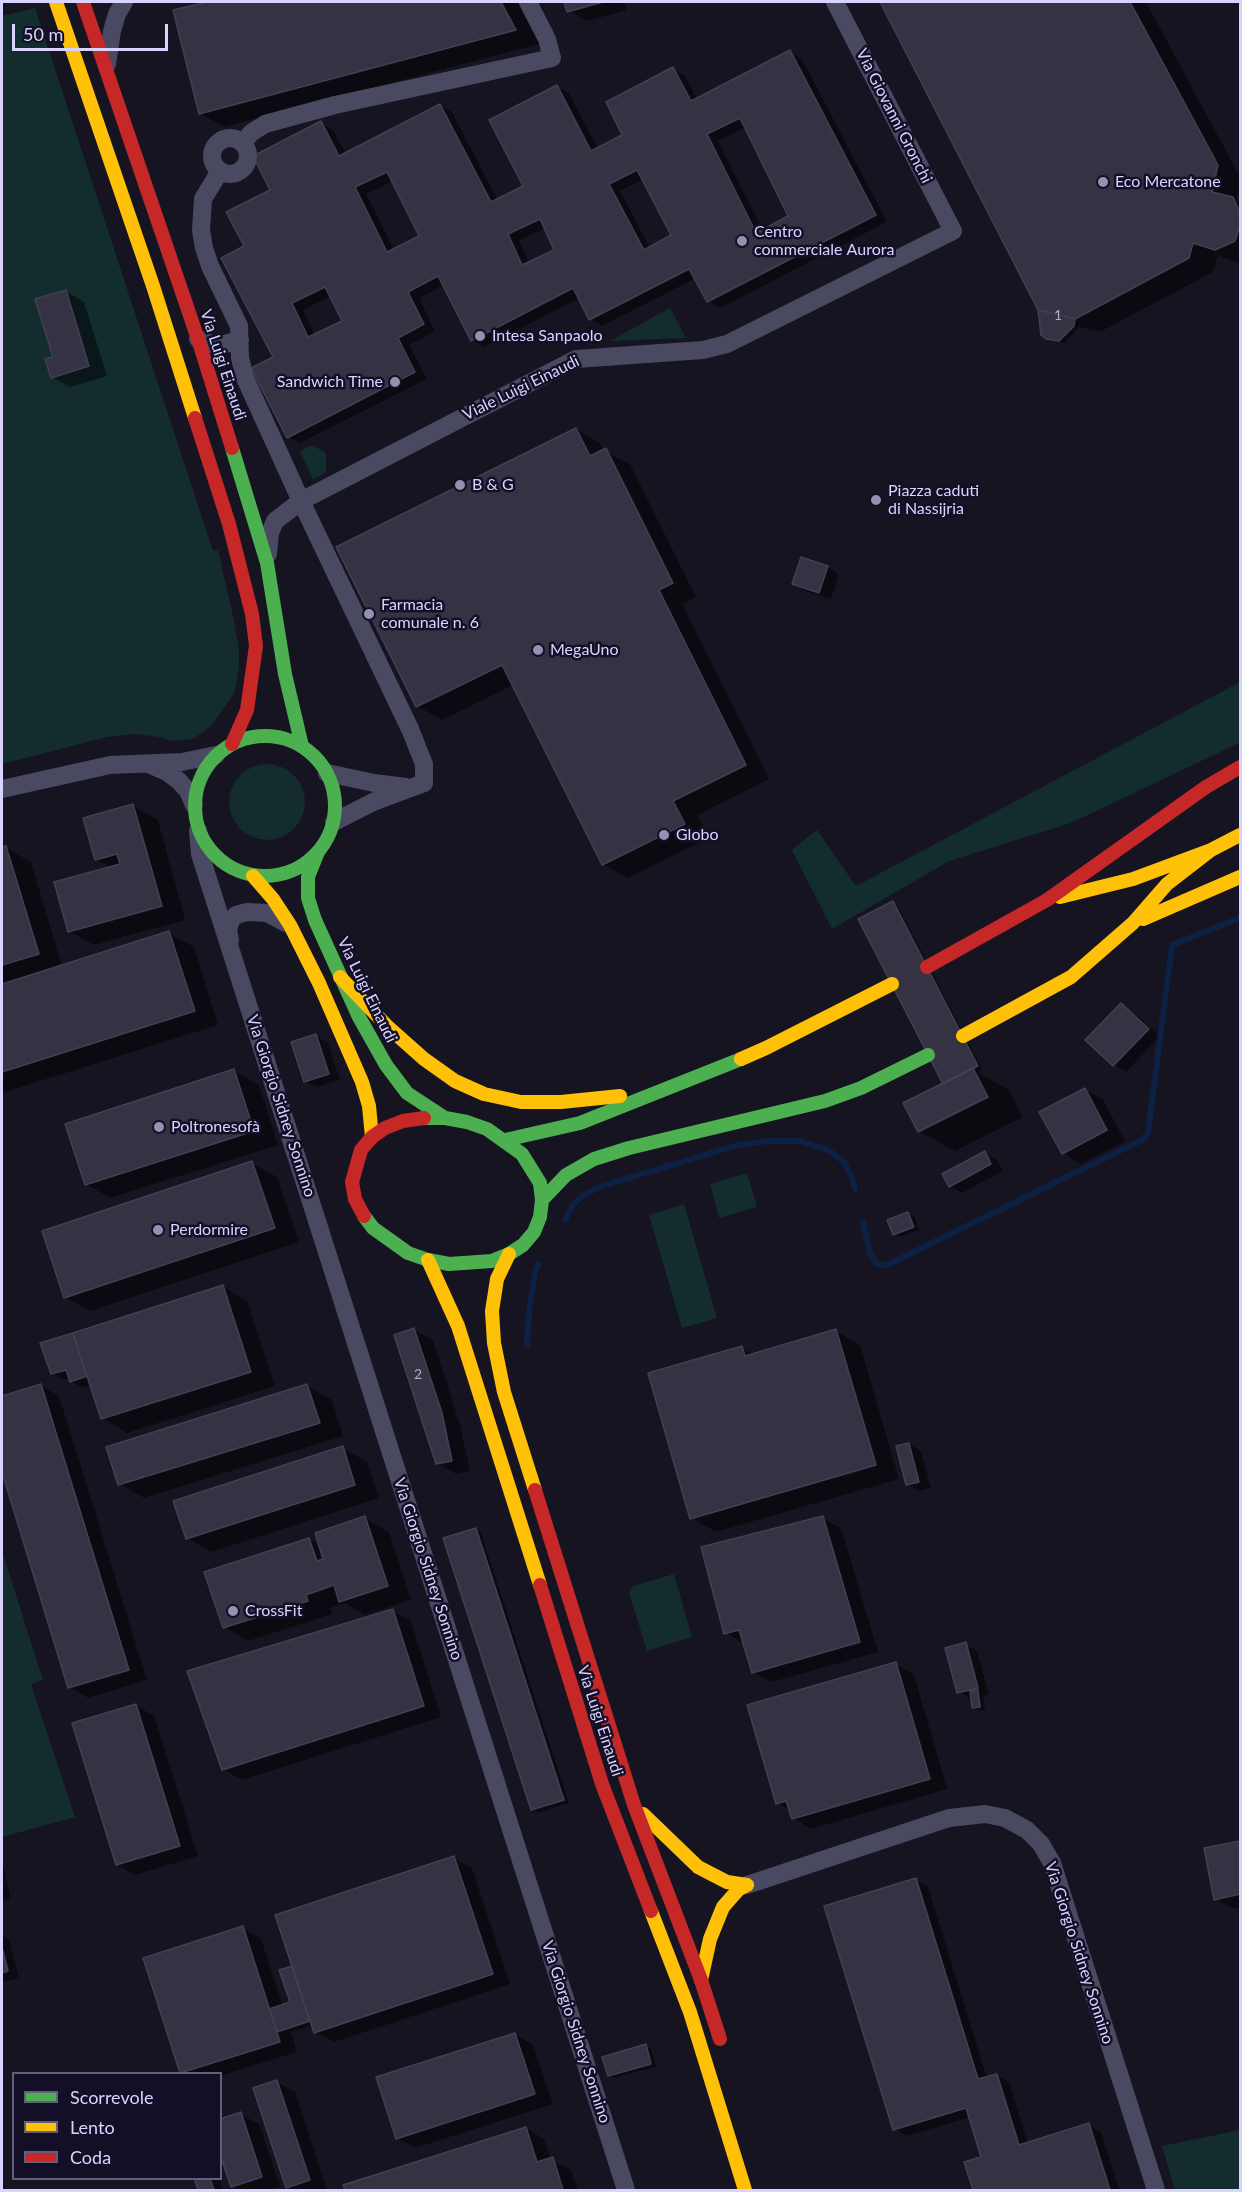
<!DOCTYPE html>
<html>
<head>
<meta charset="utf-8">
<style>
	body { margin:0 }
	#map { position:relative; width:1242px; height:2192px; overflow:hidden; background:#161421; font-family:Lato,sans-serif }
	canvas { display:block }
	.frame { position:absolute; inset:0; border:3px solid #d9d4ff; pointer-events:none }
	.legend { position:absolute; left:12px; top:2072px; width:210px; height:108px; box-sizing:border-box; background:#130f26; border:2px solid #625e7d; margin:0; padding:8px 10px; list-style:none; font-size:18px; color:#d9d4ff }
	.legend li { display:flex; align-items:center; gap:12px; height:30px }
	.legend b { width:30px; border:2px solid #625e7d }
	.scale { position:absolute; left:12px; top:24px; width:156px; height:27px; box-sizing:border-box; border:3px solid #d9d4ff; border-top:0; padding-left:8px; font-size:18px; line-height:21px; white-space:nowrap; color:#d9d4ff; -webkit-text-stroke:4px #130f26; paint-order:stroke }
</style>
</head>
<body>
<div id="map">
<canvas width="1242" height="2192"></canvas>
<div class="frame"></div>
<ul class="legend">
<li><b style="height:8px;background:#4caf50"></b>Scorrevole</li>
<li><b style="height:8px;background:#ffc107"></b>Lento</li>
<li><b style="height:8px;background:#c62828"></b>Coda</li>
</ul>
<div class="scale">50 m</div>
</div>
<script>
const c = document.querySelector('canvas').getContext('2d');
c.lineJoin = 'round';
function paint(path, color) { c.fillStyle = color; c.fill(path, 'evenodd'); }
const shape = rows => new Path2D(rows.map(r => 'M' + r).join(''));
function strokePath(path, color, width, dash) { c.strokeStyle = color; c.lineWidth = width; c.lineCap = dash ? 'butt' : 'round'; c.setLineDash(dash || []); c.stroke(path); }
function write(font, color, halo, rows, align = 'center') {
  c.font = font + ' Lato,sans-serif'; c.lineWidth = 5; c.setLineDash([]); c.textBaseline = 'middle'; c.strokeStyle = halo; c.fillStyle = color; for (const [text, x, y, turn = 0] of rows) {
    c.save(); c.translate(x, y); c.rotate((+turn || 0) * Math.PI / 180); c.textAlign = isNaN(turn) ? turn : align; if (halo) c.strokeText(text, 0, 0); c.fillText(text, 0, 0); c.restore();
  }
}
const green = shape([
	[35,8,213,551,218,550,233,616,239,649,239,668,235,691,229,701,210,727,193,739,172,741,158,737,136,734,107,737,2,764,2,16],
	[66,290,89,366,53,357,35,299],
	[670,308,686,338,610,341],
	[312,445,326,453,326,472,313,480,300,451],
	[1240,682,1240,742,1239,743,1071,823,949,861,832,929,792,850,817,830,856,886],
	'229 802a38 38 0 1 1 76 0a38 38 0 1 1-76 0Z',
	[747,1173,757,1207,719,1218,710,1184],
	[684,1204,717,1318,682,1328,649,1215],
	[2,1551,43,1680,31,1684,75,1817,2,1837],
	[674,1574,692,1637,647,1651,629,1593,633,1586],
	[1240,2130,1240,2190,1175,2190,1162,2146]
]);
const shadow = shape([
	[214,2,517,2,539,44,224,127,200,113,174,11],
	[566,2,624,2,627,10,587,21,569,11],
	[881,2,1146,2,1240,177,1237,202,1240,203,1240,263,1218,256,1213,272,1100,332,1079,327,1065,343,1047,338,1039,310],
	[790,52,802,59,887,222,720,308,708,301,696,278,602,326,590,319,580,298,484,347,472,340,444,285,419,298,435,331,409,345,427,379,300,443,288,437,275,358,246,247,272,190,321,123,333,130,346,154,440,105,452,112,498,201,525,187,557,87,569,93,598,149,625,135,673,69,685,76,697,99],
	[746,127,790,217,763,231,718,141],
	[643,179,673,236,650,248,620,191],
	[393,181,421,237,394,250,366,194],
	[546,228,556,250,529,263,519,240],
	[331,296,344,322,315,335,303,310],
	[66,291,84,302,107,376,70,387,52,377],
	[576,429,600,443,604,451,630,464,696,597,682,604,769,779,697,815,709,838,628,878,603,864,513,685,442,720,417,706],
	[827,567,839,574,831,599,805,591,793,584],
	[133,806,158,820,185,920,94,945,69,931,112,868,96,859],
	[6,848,31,862,62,966,169,933,194,947,218,1025,2,1093,2,849],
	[893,903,898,906,982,1069,977,1072,1009,1090,1023,1117,955,1151,919,1131,945,1084],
	[1121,1005,1133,1012,1160,1036,1126,1072,1114,1065],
	[316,1036,328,1043,340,1080,317,1087,305,1081],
	[234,1071,259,1085,278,1145,110,1198,86,1184],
	[1085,1090,1103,1100,1125,1141,1081,1164,1063,1153],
	[985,1153,997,1160,1003,1171,962,1193,950,1186],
	[252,1163,277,1177,299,1242,90,1311,65,1297],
	[908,1213,914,1216,919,1230,900,1237,894,1234],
	[223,1287,247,1301,275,1386,127,1433,102,1418,92,1385,83,1388,71,1381,70,1378,64,1380,52,1373,42,1344],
	[414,1330,433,1340,460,1425,470,1471,456,1474,437,1463],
	[836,1331,860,1345,899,1479,716,1532,691,1518,742,1348,754,1355],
	[40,1385,59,1396,147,1680,88,1698,70,1687,2,1467,2,1397],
	[307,1386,332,1400,343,1436,144,1498,120,1484],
	[909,1444,921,1451,931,1488,919,1491,907,1484],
	[343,1448,367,1462,379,1498,211,1552,187,1538],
	[365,1518,389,1532,411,1600,365,1615,345,1603,330,1608,332,1614,248,1641,224,1627,309,1539,320,1546],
	[822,1518,841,1528,878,1652,772,1682,753,1672,745,1644,726,1633],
	[476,1529,481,1533,569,1803,538,1813,532,1809],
	[393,1611,411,1621,441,1717,242,1780,223,1769],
	[965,1644,977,1651,989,1694,983,1696,985,1710,979,1711,974,1708,973,1699,958,1692],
	[896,1664,914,1675,947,1789,811,1829,793,1818,791,1811,777,1803],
	[135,1705,154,1716,198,1856,135,1875,117,1864],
	[1240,1843,1240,1908,1234,1909,1215,1899,1205,1849],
	[454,1858,472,1868,510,1984,334,2042,315,2032,313,2025,291,2032,297,2052,220,2076,220,2074,181,2072,243,1928,261,1939,283,2006,292,2003,294,1967],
	[2,1861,11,1898,2,1901,2,1860],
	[916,1880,928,1887,987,2078,997,2075,1009,2082,1028,2144,1089,2125,1101,2132,1119,2190,974,2190,966,2163,983,2158,970,2117,907,2136,895,2129],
	[2,1935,9,1939,19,1978,2,1982],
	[515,2034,533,2045,553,2104,415,2148,397,2138],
	[645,2046,651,2049,656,2067,614,2078,609,2075],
	[277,2082,295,2092,327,2190,293,2190,287,2187],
	[240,2114,259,2124,280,2187,270,2190,240,2190,233,2186],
	[526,2128,544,2139,551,2160,571,2170,578,2190,346,2190,345,2186],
	[196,2178,219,2178,223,2190,200,2190]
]);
const stream = shape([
	[565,1220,572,1206,583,1195,602,1186,738,1145,769,1141,800,1141,830,1151,844,1162,852,1178,855,1189],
	[863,1223,870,1253,877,1264,885,1266,1142,1140,1148,1133,1172,945,1240,918],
	[527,1345,529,1311,535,1273,538,1264]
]);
const building = shape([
	[207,2,501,2,516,30,199,114,173,10,207,2],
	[564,2,603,2,567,12,564,2],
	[880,2,1130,2,1218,165,1212,192,1233,197,1240,213,1240,226,1235,241,1215,250,1193,243,1189,258,1075,319,1038,310,880,2],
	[790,50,876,215,707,302,689,269,589,320,573,288,471,341,438,276,408,292,424,324,398,338,415,372,287,438,251,368,273,357,221,258,244,246,226,212,270,190,253,156,321,121,339,156,440,104,491,202,523,186,489,120,557,85,591,151,622,135,606,102,673,67,691,101,790,50],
	[740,118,788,216,756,233,707,134,740,118],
	[637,170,671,235,644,250,609,184,637,170],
	[387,172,419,236,387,252,355,187,387,172],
	[540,219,554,250,522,265,508,234,540,219],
	[325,287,342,321,308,337,292,303,325,287],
	[66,290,89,366,51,378,45,359,53,357,35,299,66,290],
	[1038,310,1075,319,1074,326,1059,341,1046,339,1041,335,1038,310],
	[576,428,590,456,606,448,673,583,659,590,746,765,673,801,685,824,602,865,502,665,416,707,336,547,576,428],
	[801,557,828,566,819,593,792,584,801,557],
	[133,804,162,906,68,932,54,882,120,864,117,854,95,860,83,818,133,804],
	[6,846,39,954,2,965,2,847,6,846],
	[893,901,978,1066,943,1084,858,919,893,901],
	[169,931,195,1011,2,1072,2,984,169,931],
	[1121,1003,1149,1029,1113,1066,1085,1040,1121,1003],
	[316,1034,329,1074,304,1082,291,1042,316,1034],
	[973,1068,988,1097,918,1132,903,1103,973,1068],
	[234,1069,254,1131,85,1185,65,1124,234,1069],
	[1085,1088,1107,1130,1062,1154,1039,1112,1085,1088],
	[985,1151,991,1164,949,1187,942,1174,985,1151],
	[252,1161,275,1228,64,1298,42,1231,252,1161],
	[908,1212,914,1227,893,1235,887,1220,908,1212],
	[223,1285,251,1372,101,1419,73,1333,223,1285],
	[414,1328,442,1413,452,1461,436,1464,394,1335,414,1328],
	[836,1329,876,1465,690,1519,648,1373,742,1346,745,1356,836,1329],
	[73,1333,87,1376,70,1382,66,1370,51,1374,40,1343,73,1333],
	[41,1384,129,1670,68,1688,2,1472,2,1396,41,1384],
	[307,1384,320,1423,118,1485,106,1447,307,1384],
	[909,1443,919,1482,906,1485,896,1446,909,1443],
	[343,1446,355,1485,186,1539,173,1501,343,1446],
	[365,1516,388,1586,339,1602,334,1585,306,1595,308,1601,223,1628,204,1572,309,1538,317,1561,323,1559,315,1533,365,1516],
	[823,1516,860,1642,752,1673,739,1630,724,1634,701,1547,823,1516],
	[476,1528,564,1800,531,1810,443,1538,476,1528],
	[393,1609,424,1706,222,1770,187,1671,393,1609],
	[966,1642,978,1688,957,1693,945,1648,966,1642],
	[896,1662,930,1779,792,1819,786,1801,776,1804,747,1705,896,1662],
	[978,1690,980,1707,972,1708,970,1691,978,1690],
	[136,1704,180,1846,116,1865,72,1723,136,1704],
	[1240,1841,1240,1894,1214,1900,1204,1848,1240,1841],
	[454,1856,493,1974,314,2033,275,1915,454,1856],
	[916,1878,978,2079,997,2074,1019,2145,1089,2123,1110,2190,973,2190,964,2162,981,2157,966,2108,893,2130,824,1906,916,1878],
	[243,1926,280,2042,180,2073,143,1958,243,1926],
	[2,1947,8,1971,2,1973,2,1947],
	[292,1966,310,2021,277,2032,269,2009,290,2002,279,1970,292,1966],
	[515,2033,535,2094,396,2139,376,2077,515,2033],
	[646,2044,651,2064,608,2076,602,2057,646,2044],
	[277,2080,310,2180,286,2188,253,2088,277,2080],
	[241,2112,262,2177,231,2187,220,2154,220,2119,241,2112],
	[526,2127,537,2162,553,2157,563,2190,345,2190,343,2185,526,2127],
	[194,2178,210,2178,214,2190,198,2190,194,2178]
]);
const street = shape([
	[107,64,112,31,117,14,124,2],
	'212 156a18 18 0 1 1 36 0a18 18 0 1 1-36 0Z',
	[243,143,251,133,265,124,335,105,552,58,547,39,528,2],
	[220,171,203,199,201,230,204,248,210,266,239,326,240,358,245,378,301,501,410,729,424,764,424,783,373,802,334,822],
	[198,339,212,344,225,344,240,340],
	[268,554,270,533,275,521,301,501,576,359,703,350,727,344,953,231,835,2],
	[151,765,167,772,179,781,188,791,194,805],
	[327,773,374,783,406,787],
	[2,789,110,765,182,762,216,755],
	[198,831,200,854,626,2190],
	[230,940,228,930,231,920,236,915,247,912,267,913,286,923],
	[747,1885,949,1818,985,1814,1005,1818,1027,1830,1041,1844,1052,1863,1156,2190]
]);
const fast = shape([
	[232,448,267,563,285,674,302,746],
	'195 806a70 70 0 1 1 140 0a70 70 0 1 1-140 0Z',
	[318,852,308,877,308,898,315,920,359,1017,386,1065,407,1093,445,1118],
	[505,1140,580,1123,741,1059],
	[542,1200,566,1175,594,1159,629,1148,825,1101,861,1088,928,1055],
	[364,1216,373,1228,408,1253,428,1260,449,1264,492,1261,509,1254,523,1245,534,1232,540,1217,542,1200,540,1183,522,1154,487,1129,467,1122,445,1118,424,1118]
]);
const slow = shape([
	[56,2,153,286,195,418],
	[253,876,273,899,290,925,319,983,362,1082,369,1106,372,1137],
	[1060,897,1133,879,1211,850,1240,835],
	[1143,919,1240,877],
	[340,977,388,1027,424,1059,455,1081,484,1094,521,1102,561,1102,620,1096],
	[963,1036,1071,977,1133,923,1167,884,1211,850],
	[741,1059,766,1048,892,984],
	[509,1254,497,1279,492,1311,494,1343,504,1392,535,1490],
	[428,1260,458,1326,540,1585],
	[643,1814,698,1867,727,1882,747,1885],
	[651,1911,690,2012,745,2190],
	[701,1980,710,1939,723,1907,738,1890,747,1885]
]);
const jam = shape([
	[83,2,198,339,232,448],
	[195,418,229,524,252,614,256,646,247,710,232,744],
	[927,967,1047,900,1206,787,1240,767],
	[364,1216,355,1199,352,1182,361,1150,372,1137,385,1128,403,1121,424,1118],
	[535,1490,634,1805,701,1980,720,2039],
	[540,1585,602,1784,651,1911]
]);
const markers = [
	[1103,182,6,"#9591b1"],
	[742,241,6,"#9591b1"],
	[480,336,6,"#9591b1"],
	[395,382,6,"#9591b1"],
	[460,485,6,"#9591b1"],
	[876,500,6,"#9591b1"],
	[369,614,6,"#9591b1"],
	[538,650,6,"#9591b1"],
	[664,835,6,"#9591b1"],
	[159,1127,6,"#9591b1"],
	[158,1230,6,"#9591b1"],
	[233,1611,6,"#9591b1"]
];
const numberNames = [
	["1",1058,315],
	["2",418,1374]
];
const streetNames = [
	["Via Giovanni Gronchi",894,116,63],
	["Via Luigi Einaudi",223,365,72],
	["Viale Luigi Einaudi",521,388,-26],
	["Via Luigi Einaudi",367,990,64],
	["Via Giorgio Sidney Sonnino",281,1106,72],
	["Via Giorgio Sidney Sonnino",428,1569,72],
	["Via Luigi Einaudi",600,1721,72],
	["Via Giorgio Sidney Sonnino",1079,1953,72],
	["Via Giorgio Sidney Sonnino",576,2032,72]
];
const poiNames = [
	["Eco Mercatone",1115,182],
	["Centro",754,232],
	["commerciale Aurora",754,250],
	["Intesa Sanpaolo",492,336],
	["Sandwich Time",383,382,"right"],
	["B & G",472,485],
	["Piazza caduti",888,491],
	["di Nassijria",888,509],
	["Farmacia",381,605],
	["comunale n. 6",381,623],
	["MegaUno",550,650],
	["Globo",676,835],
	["Poltronesofà",171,1127],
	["Perdormire",170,1230],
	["CrossFit",245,1611]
];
paint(green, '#132c2d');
paint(shadow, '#0007');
strokePath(stream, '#0d2144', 6);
paint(building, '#343243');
strokePath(building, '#433f54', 1.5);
strokePath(street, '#4a4962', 18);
strokePath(fast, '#4caf50', 14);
strokePath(slow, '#ffc107', 14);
strokePath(jam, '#c62828', 14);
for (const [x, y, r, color] of markers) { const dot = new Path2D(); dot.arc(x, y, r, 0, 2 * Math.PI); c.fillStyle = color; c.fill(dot); strokePath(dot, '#130f26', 2); }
write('14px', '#b0acd0', null, numberNames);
write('16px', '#d9d4ff', '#130f26', streetNames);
write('16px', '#d9d4ff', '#130f26', poiNames, 'left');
</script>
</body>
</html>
